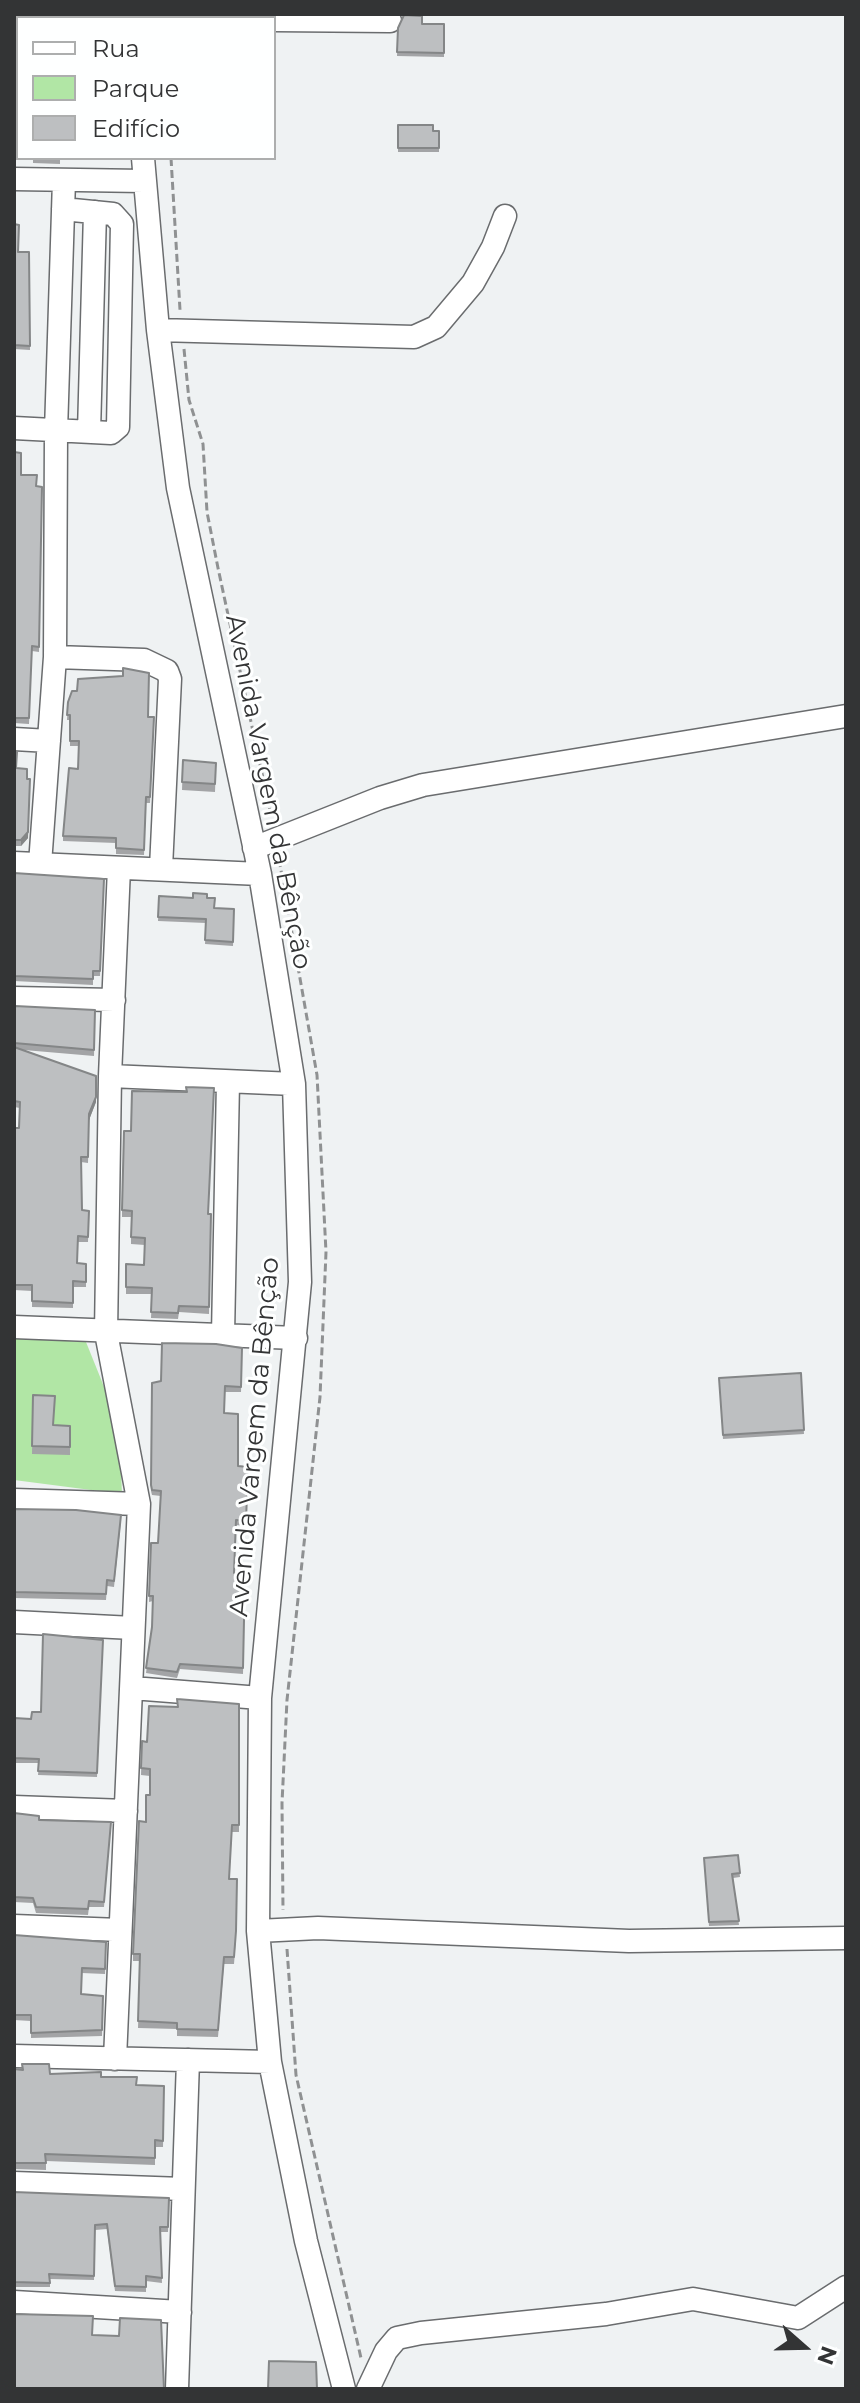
<!DOCTYPE html>
<html>
<head>
<meta charset="utf-8">
<style>
	body { margin:0 }
	#map { position:relative; width:860px; height:2403px; overflow:hidden; background:#eff2f3; font-family:Montserrat,sans-serif }
	canvas { display:block }
	.frame { position:absolute; inset:0; border:16px solid #333435; pointer-events:none }
	.legend { position:absolute; left:16px; top:16px; width:260px; height:144px; box-sizing:border-box; background:#feffff; border:2px solid #adaeae; margin:0; padding:10px 14px; list-style:none; font-size:24px; color:#333435 }
	.legend li { display:flex; align-items:center; gap:16px; height:40px }
	.legend b { width:40px; border:2px solid #adaeae }
	.north { position:absolute; left:764px; top:2307px; width:80px; height:80px; -webkit-text-stroke:6px #feffff; paint-order:stroke; rotate:110deg; font-size:22px; font-weight:700; line-height:32px; text-align:center; color:#333435 }
	.north::after { content:''; display:block; margin:auto; width:28px; height:36px; background:#333435; clip-path:polygon(50% 0,100% 100%,50% 72%,0 100%) }
</style>
</head>
<body>
<div id="map">
<canvas width="860" height="2403"></canvas>
<div class="frame"></div>
<ul class="legend">
<li><b style="height:10px;background:#fff"></b>Rua</li>
<li><b style="height:22px;background:#b1e6a5"></b>Parque</li>
<li><b style="height:22px;background:#bdbfc1"></b>Edifício</li>
</ul>
<div class="north">N</div>
</div>
<script>
const c = document.querySelector('canvas').getContext('2d');
c.lineJoin = 'round';
function paint(path, color) { c.fillStyle = color; c.fill(path, 'evenodd'); }
const shape = rows => new Path2D(rows.map(r => 'M' + r).join(''));
function strokePath(path, color, width, dash) { c.strokeStyle = color; c.lineWidth = width; c.lineCap = dash ? 'butt' : 'round'; c.setLineDash(dash || []); c.stroke(path); }
function write(font, color, halo, rows, align = 'center') {
  c.font = font + ' Montserrat,sans-serif'; c.lineWidth = 6; c.setLineDash([]); c.textBaseline = 'middle'; c.strokeStyle = halo; c.fillStyle = color; for (const [text, x, y, turn = 0] of rows) {
    c.save(); c.translate(x, y); c.rotate((+turn || 0) * Math.PI / 180); c.textAlign = isNaN(turn) ? turn : align; if (halo) c.strokeText(text, 0, 0); c.fillText(text, 0, 0); c.restore();
  }
}
const green = shape([
	[14,1338,86,1342,119,1424,122,1494,14,1480]
]);
const path = shape([
	[168,18,169,14],
	[171,158,180,310],
	[184,349,189,400,203,444,207,512,218,568,272,820],
	[279,859,317,1075,326,1252,320,1397,287,1700,282,1803,283,1910],
	[287,1949,296,2075,361,2358]
]);
const minor = shape([
	[143,18,143,14],
	[274,20,390,21],
	[14,30,14,14],
	[143,158,158,330,178,488,260,874,294,1084,300,1282,260,1698,258,1931,270,2062,306,2241,344,2389],
	[14,179,143,181],
	[158,330,414,337,436,327,473,283,493,247,505,216],
	[14,428,111,433,118,427,122,224,113,214,63,209],
	[89,432,95,212],
	[55,657,144,660,167,671,170,679,161,868],
	[14,739,49,741],
	[254,848,380,798,423,785,846,716],
	[14,863,260,874],
	[40,864,55,657,56,431,64,180],
	[14,998,114,1000],
	[110,1076,294,1084],
	[14,1327,296,1338],
	[223,1335,228,1082],
	[14,1500,139,1504],
	[14,1622,133,1628],
	[132,1688,260,1698],
	[14,1807,126,1811],
	[14,1926,120,1930],
	[258,1931,318,1928,629,1941,846,1938],
	[14,2056,270,2062],
	[115,2059,139,1504,106,1333,110,1076,119,868],
	[14,2183,183,2189],
	[14,2302,180,2312],
	[177,2389,188,2060],
	[368,2389,386,2351,397,2338,421,2333,606,2314,693,2299,798,2318,846,2287]
]);
const wall = shape([
	[422,24,444,24,444,57,397,56,398,28],
	[398,125,439,131,439,152,398,152],
	[33,158,114,158,114,160,60,158,60,164,33,163],
	[14,224,18,252,29,252,30,350,14,349],
	[14,452,21,475,37,486,42,487,39,652,32,651,29,724,14,723],
	[68,702,148,717,154,723,150,803,146,803,144,855,116,854,116,843,63,841,63,836,78,769,79,746,70,746,70,720,67,720],
	[14,752,28,838,21,846,14,846],
	[183,760,216,763,215,792,182,790],
	[14,873,104,879,100,976,93,976,93,985,14,981],
	[159,896,207,898,214,908,234,909,233,946,205,944,206,923,158,921],
	[15,1006,95,1010,94,1056,24,1050,96,1076,96,1102,89,1120,88,1163,81,1162,82,1210,89,1211,88,1242,78,1242,77,1263,86,1264,86,1287,73,1287,73,1308,32,1307,32,1291,14,1290,14,1128,19,1128,20,1108,14,1107],
	[122,1210,211,1214,209,1314,179,1312,178,1319,151,1318,152,1294,126,1294,126,1264,144,1265,145,1245,131,1244,131,1217,122,1217],
	[242,1348,241,1392,225,1392,224,1413,238,1466,248,1467,246,1526,236,1525,234,1573,245,1573,243,1674,180,1669,177,1678,146,1673,152,1627,153,1601,149,1602,151,1543,158,1543,161,1496,152,1495,151,1491,152,1383,161,1381],
	[801,1373,804,1434,723,1439,719,1378],
	[33,1395,53,1425,70,1426,70,1455,32,1454],
	[14,1509,121,1521,114,1587,107,1586,106,1600,14,1598],
	[103,1640,97,1777,38,1775,39,1763,14,1763,14,1718,31,1719,41,1712],
	[177,1699,239,1704,239,1832,232,1832,229,1879,236,1938,234,1964,224,1964,218,2037,177,2036,177,2029,138,2028,140,1961,133,1961,133,1954,146,1822,150,1795,150,1776,141,1775,142,1741,147,1742,177,1707],
	[14,1813,39,1820,111,1822,104,1907,89,1907,88,1915,36,1913,33,1903,14,1902],
	[738,1855,740,1877,733,1878,739,1925,709,1926,704,1858],
	[14,1935,106,1942,105,1974,82,1973,82,1994,103,1996,102,2036,31,2038,31,2021,14,2020],
	[22,2064,50,2074,101,2077,137,2085,164,2086,163,2147,155,2147,155,2165,46,2161,46,2170,14,2169,14,2069,22,2070],
	[14,2192,169,2198,168,2232,160,2232,162,2283,146,2281,146,2292,115,2291,107,2229,95,2230,94,2280,50,2279,50,2287,14,2287]
]);
const shadedWall = shape([
	[30,779,28,838,21,846,21,840],
	[96,1097,96,1102,89,1120,88,1163,89,1114]
]);
const building = shape([
	[41,14,118,14,117,18,41,18,41,14],
	[404,15,422,16,422,24,444,24,444,53,397,52,398,28,404,15],
	[398,125,433,125,433,131,439,131,439,148,398,148,398,125],
	[14,224,19,225,18,252,29,252,30,346,14,345,14,224],
	[14,452,21,453,21,475,37,475,36,486,42,487,39,647,32,646,29,718,14,718,14,452],
	[123,668,149,673,148,717,154,717,150,797,146,797,144,850,116,848,116,838,63,836,69,768,78,769,79,741,70,741,70,715,67,715,68,702,72,691,77,691,78,679,123,676,123,668],
	[14,752,17,752,16,768,27,769,27,779,30,779,28,832,21,840,14,840,14,752],
	[183,760,216,763,215,784,182,782,183,760],
	[14,873,104,879,100,971,93,971,93,979,14,976,14,873],
	[193,893,207,894,207,898,215,898,214,908,234,909,233,942,205,940,206,919,158,917,159,896,193,898,193,893],
	[15,1006,95,1010,94,1050,14,1043,15,1006],
	[14,1047,96,1076,96,1097,89,1114,88,1157,81,1157,82,1210,89,1211,88,1237,78,1236,77,1263,86,1264,86,1282,73,1281,73,1303,32,1301,32,1285,14,1285,14,1128,19,1128,20,1102,14,1101,14,1047],
	[186,1087,214,1088,208,1214,211,1214,209,1307,179,1306,178,1313,151,1312,152,1288,126,1287,126,1264,144,1265,145,1238,131,1237,132,1211,122,1210,124,1131,131,1131,132,1091,187,1092,186,1087],
	[162,1343,216,1344,242,1348,241,1387,225,1386,224,1413,238,1414,238,1466,248,1467,246,1521,236,1520,234,1573,245,1573,243,1668,180,1664,177,1672,146,1668,152,1627,153,1596,149,1596,151,1543,158,1543,161,1491,152,1490,151,1485,152,1383,161,1381,162,1343],
	[801,1373,804,1430,723,1435,719,1378,801,1373],
	[33,1395,55,1396,53,1425,70,1426,70,1447,32,1446,33,1395],
	[14,1509,76,1510,121,1515,114,1581,107,1580,106,1594,14,1592,14,1509],
	[43,1634,103,1640,97,1773,38,1771,39,1759,14,1758,14,1718,31,1719,32,1712,41,1712,43,1634],
	[177,1699,239,1704,239,1825,232,1825,229,1879,237,1879,236,1931,234,1957,224,1957,218,2030,177,2029,177,2023,138,2021,140,1954,133,1954,139,1821,146,1822,146,1795,150,1795,150,1769,141,1768,142,1741,147,1742,149,1706,178,1707,177,1699],
	[14,1813,39,1816,39,1820,111,1822,104,1902,89,1901,88,1909,36,1907,33,1898,14,1897,14,1813],
	[738,1855,740,1873,732,1874,739,1921,709,1922,704,1858,738,1855],
	[14,1935,106,1942,105,1969,82,1968,81,1994,103,1996,102,2030,31,2033,31,2015,14,2015,14,1935],
	[22,2064,49,2064,50,2074,101,2072,101,2077,137,2077,136,2085,164,2086,163,2141,155,2140,155,2158,45,2154,46,2163,14,2163,14,2069,23,2070,22,2064],
	[14,2192,169,2198,168,2227,160,2227,162,2278,146,2276,146,2287,115,2286,107,2224,95,2225,94,2276,49,2274,50,2283,14,2282,14,2192],
	[14,2314,93,2316,92,2335,119,2336,120,2318,161,2320,164,2389,14,2389,14,2314],
	[269,2361,316,2362,317,2389,268,2389,269,2361]
]);
const streetNames = [
	["Avenida Vargem da Bênção",268,792,79],
	["Avenida Vargem da Bênção",255,1437,-85]
];
paint(green, '#b1e6a5');
strokePath(minor, '#6a6c6e', 25);
strokePath(path, '#8f9192', 3, [8, 4]);
strokePath(minor, '#fff', 22);
paint(wall, '#a3a4a6');
paint(shadedWall, '#848687');
paint(building, '#bdbfc1');
strokePath(building, '#848687', 2);
write('26px', '#333435', '#feffff', streetNames);
</script>
</body>
</html>
